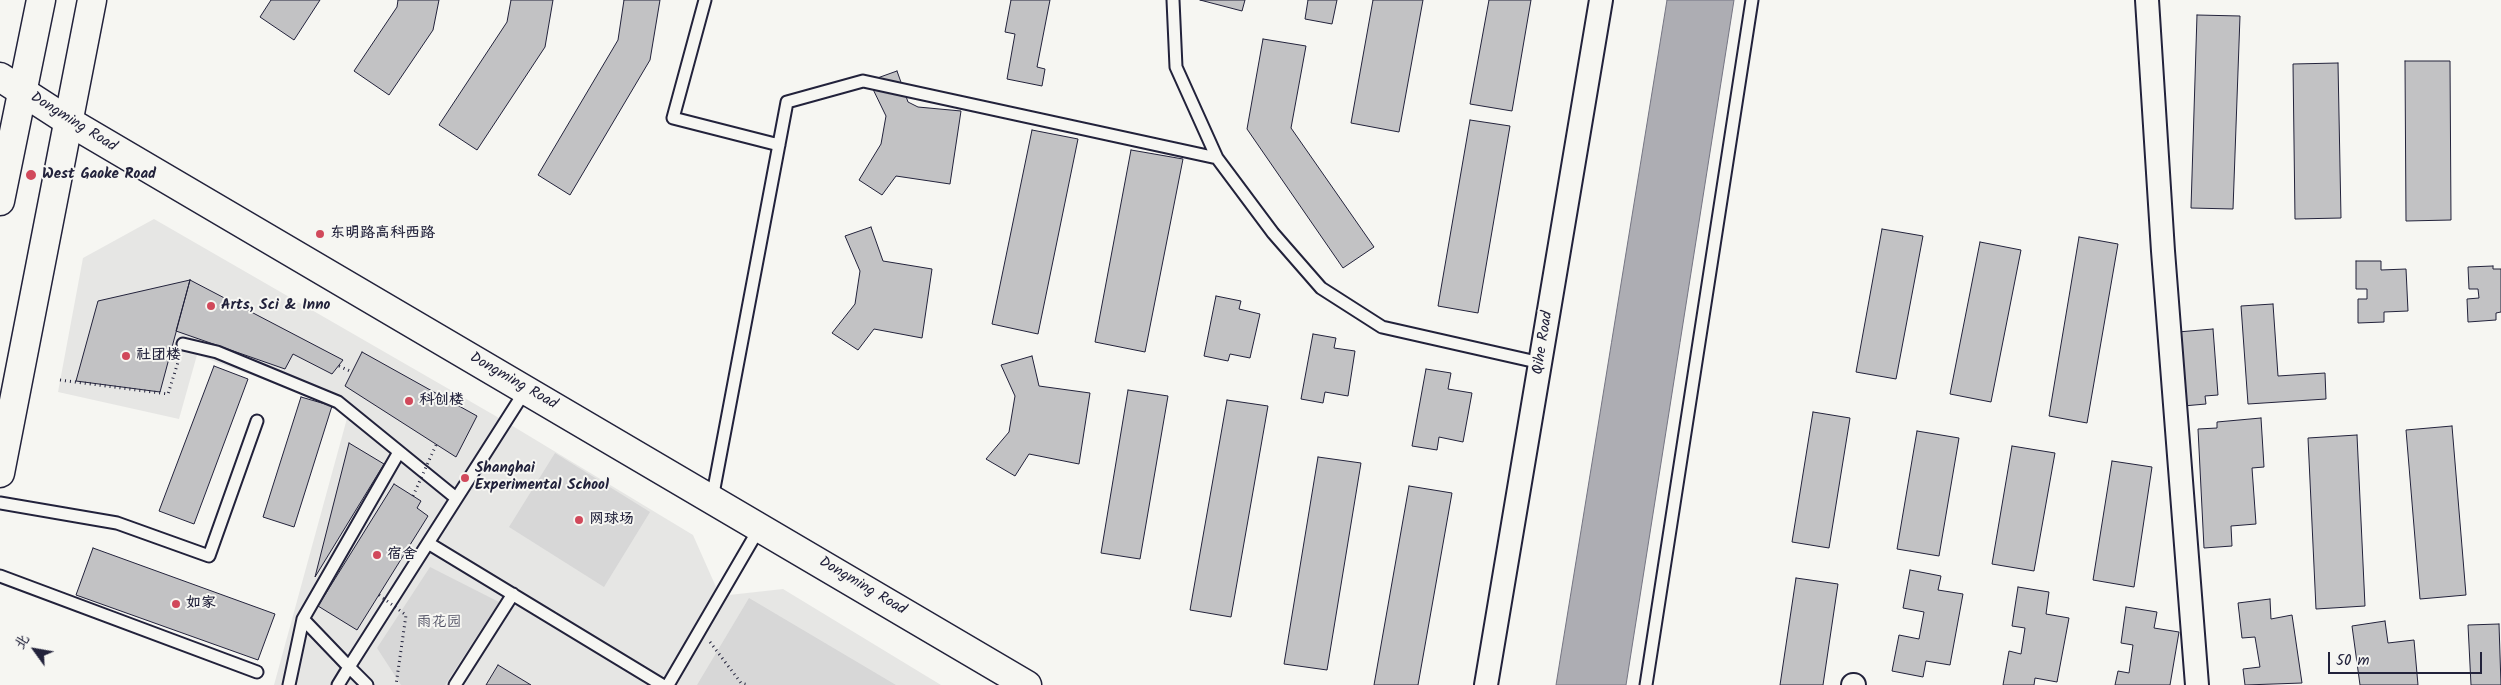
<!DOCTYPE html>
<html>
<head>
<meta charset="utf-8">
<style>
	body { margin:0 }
	#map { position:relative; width:2501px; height:685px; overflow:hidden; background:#f6f6f2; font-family:Kalam,"LXGW WenKai TC",sans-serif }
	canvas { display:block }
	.north { position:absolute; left:10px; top:625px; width:50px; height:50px; -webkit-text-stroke:4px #f6f6f2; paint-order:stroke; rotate:302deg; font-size:14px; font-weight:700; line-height:20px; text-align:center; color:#22223b }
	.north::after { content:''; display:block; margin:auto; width:18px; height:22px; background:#22223b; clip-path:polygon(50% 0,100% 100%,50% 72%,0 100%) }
	.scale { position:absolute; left:2328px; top:652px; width:154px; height:22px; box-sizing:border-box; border:2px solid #22223b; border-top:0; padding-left:6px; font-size:15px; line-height:18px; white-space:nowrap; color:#22223b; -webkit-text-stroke:4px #f6f6f2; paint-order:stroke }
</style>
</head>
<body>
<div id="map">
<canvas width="2501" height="685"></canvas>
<div class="north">北</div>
<div class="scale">50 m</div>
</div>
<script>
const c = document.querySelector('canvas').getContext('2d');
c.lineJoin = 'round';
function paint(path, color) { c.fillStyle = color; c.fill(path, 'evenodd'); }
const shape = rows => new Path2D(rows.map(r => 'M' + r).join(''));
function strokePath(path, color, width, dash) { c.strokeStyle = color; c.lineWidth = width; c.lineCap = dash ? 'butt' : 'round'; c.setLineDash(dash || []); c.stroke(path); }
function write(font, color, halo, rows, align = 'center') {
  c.font = font + ' Kalam,"LXGW WenKai TC",sans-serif'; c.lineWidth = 4; c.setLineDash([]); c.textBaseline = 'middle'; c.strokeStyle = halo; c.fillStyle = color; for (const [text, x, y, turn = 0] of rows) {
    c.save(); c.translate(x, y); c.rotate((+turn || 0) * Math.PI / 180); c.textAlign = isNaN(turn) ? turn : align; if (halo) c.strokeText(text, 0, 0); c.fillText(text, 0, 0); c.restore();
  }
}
const built = shape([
	[154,219,506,422,693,535,720,596,783,589,941,685,274,685,349,411,197,355,179,419,58,392,83,258]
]);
const green = shape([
	[555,453,650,512,604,587,509,527],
	[430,567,499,602,445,685,401,685,377,648],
	[749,598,896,685,697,685]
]);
const water = shape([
	[1667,0,1734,0,1626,685,1556,685,1667,0]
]);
const building = shape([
	[271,0,320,0,294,40,260,17,271,0],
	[398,0,439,0,433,30,389,95,354,71,397,7,398,0],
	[511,0,553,0,545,47,477,150,439,125,507,22,511,0],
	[624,0,660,0,650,60,570,195,538,175,618,40,624,0],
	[1011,0,1050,0,1037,67,1045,69,1042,86,1007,79,1015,34,1005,32,1011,0],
	[1200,0,1245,0,1242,11,1200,0],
	[1308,0,1337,0,1332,24,1305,19,1308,0],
	[1373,0,1423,0,1399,132,1351,123,1373,0],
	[1489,0,1531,0,1512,111,1470,104,1489,0],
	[2197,15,2240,16,2233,209,2191,208,2197,15],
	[1263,39,1306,46,1291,128,1374,247,1343,268,1247,129,1263,39],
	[2405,61,2450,61,2451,220,2406,221,2405,61],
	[2338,63,2341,218,2295,219,2293,64,2338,63],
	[897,71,908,102,918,107,961,111,950,184,896,176,882,195,859,180,881,144,886,116,869,81,897,71],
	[1470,120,1510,126,1478,313,1438,306,1470,120],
	[1032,130,1078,139,1038,334,992,324,1032,130],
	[1131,150,1183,159,1145,352,1095,342,1131,150],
	[871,227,883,261,932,269,922,338,874,329,858,350,832,333,855,304,860,271,845,236,871,227],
	[1882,229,1923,236,1896,379,1856,372,1882,229],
	[2079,237,2118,244,2087,423,2049,416,2079,237],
	[1980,242,2021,250,1991,402,1950,394,1980,242],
	[2356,261,2381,261,2381,270,2406,269,2408,311,2384,312,2384,322,2358,323,2358,299,2367,299,2367,289,2356,289,2356,261],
	[2493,266,2493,269,2501,269,2501,312,2496,313,2496,320,2468,322,2467,299,2479,298,2478,289,2469,289,2468,267,2493,266],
	[190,280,160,392,76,381,98,301,190,280],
	[190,280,343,360,332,374,293,354,285,369,176,331,190,280],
	[1216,296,1241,301,1239,309,1260,314,1250,358,1230,354,1228,361,1204,356,1216,296],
	[2273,304,2278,376,2325,373,2326,399,2248,404,2241,306,2273,304],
	[2213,329,2218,395,2205,396,2206,404,2183,406,2178,332,2213,329],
	[1313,334,1336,338,1334,348,1355,351,1348,396,1325,392,1323,403,1301,399,1313,334],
	[362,352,477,416,456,457,345,386,362,352],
	[1032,356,1039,386,1090,393,1079,464,1029,454,1015,476,986,459,1009,432,1015,396,1001,365,1032,356],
	[214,366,248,379,194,524,159,511,214,366],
	[1426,369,1451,373,1448,389,1472,393,1463,442,1439,437,1437,450,1412,446,1426,369],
	[1128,390,1168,396,1140,559,1101,553,1128,390],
	[301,397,332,406,294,527,263,517,301,397],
	[1227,400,1268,406,1231,617,1190,610,1227,400],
	[1813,412,1850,418,1829,548,1792,542,1813,412],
	[2261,418,2264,467,2252,468,2256,524,2231,526,2232,546,2204,548,2198,429,2217,428,2217,422,2261,418],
	[2452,426,2466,595,2420,599,2406,430,2452,426],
	[1917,431,1959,438,1939,556,1897,549,1917,431],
	[2357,435,2365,606,2316,609,2308,438,2357,435],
	[349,443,384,464,315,577,349,443],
	[2012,446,2055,453,2034,571,1992,564,2012,446],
	[1318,457,1361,463,1327,670,1284,664,1318,457],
	[2112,461,2152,467,2134,587,2093,580,2112,461],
	[394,484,421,501,417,508,428,516,357,630,318,606,394,484],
	[1409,486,1452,493,1418,685,1374,685,1409,486],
	[93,548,275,614,258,660,76,595,93,548],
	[1910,570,1941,576,1938,590,1963,594,1950,665,1926,661,1923,677,1892,671,1899,635,1919,639,1924,612,1903,608,1910,570],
	[1796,578,1838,584,1823,685,1780,685,1796,578],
	[2018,587,2049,592,2046,614,2069,618,2057,682,2035,678,2034,685,2003,685,2009,651,2021,654,2025,628,2012,626,2018,587],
	[2270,599,2271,619,2292,615,2302,683,2245,685,2243,669,2260,667,2255,637,2242,638,2238,603,2270,599],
	[2126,607,2157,612,2154,628,2179,632,2170,685,2115,685,2118,671,2129,673,2133,645,2121,643,2126,607],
	[2385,621,2388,643,2414,640,2418,685,2360,685,2352,626,2385,621],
	[2499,624,2501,685,2471,685,2468,625,2499,624],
	[498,665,531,685,486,685,498,665]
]);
const path = shape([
	[339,366,352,372],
	[60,380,168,394,179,359],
	[710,642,741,683,749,685]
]);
const lane = shape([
	[705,0,673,118,779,145],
	[1173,0,1176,67,1217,158,1273,233,1321,288,1382,327,1541,363],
	[183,344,217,352,338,402,456,498],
	[712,499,787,102,863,81,1217,158],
	[0,503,117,523,209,556,257,421],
	[428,543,525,391],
	[0,576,257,672],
	[289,685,303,619],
	[338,685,349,667,303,619,399,452],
	[367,685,349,667,428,543,662,685],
	[455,685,513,594],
	[668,685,760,527],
	[1646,685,1752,0]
]);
const street = shape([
	[2147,0,2163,251,2197,685],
	[1486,685,1601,0],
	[1853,685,1854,685]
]);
const secondary = shape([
	[0,77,68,121,1027,685]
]);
const primary = shape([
	[0,201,41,0],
	[0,473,92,0]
]);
const pathBridge = shape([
	[413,496,436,445],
	[379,595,406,615,396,685]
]);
const markers = [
	[31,175,6,"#d1495b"],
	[320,234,5,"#d1495b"],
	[211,306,5,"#d1495b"],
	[126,356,5,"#d1495b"],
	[409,401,5,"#d1495b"],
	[465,478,5,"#d1495b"],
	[579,520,5,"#d1495b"],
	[377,555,5,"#d1495b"],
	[176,604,5,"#d1495b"]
];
const streetNames = [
	["Dongming Road",73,123,32],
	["Qihe Road",1544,343,-81],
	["Dongming Road",513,382,30],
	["Dongming Road",862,587,31]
];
const poiNames = [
	["West Gaoke Road",42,175],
	["东明路高科西路",330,234],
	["Arts, Sci & Inno",221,306],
	["社团楼",136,356],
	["科创楼",419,401],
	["Shanghai",475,469],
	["Experimental School",475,486],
	["网球场",589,520],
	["宿舍",387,555],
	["如家",186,604]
];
const parkNames = [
	["雨花园",439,623]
];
paint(built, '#e6e6e4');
paint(green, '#d7d7d7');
paint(water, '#adadb3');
strokePath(water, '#757583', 1);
paint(building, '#c2c2c4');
strokePath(building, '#22223b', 1);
strokePath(lane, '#22223b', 15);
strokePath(street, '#22223b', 26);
strokePath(secondary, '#22223b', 31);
strokePath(primary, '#22223b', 31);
strokePath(path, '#22223b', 3, [1, 4]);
strokePath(lane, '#f6f6f2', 11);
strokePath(street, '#f6f6f2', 22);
strokePath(secondary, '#f6f6f2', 28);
strokePath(primary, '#f6f6f2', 28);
strokePath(pathBridge, '#22223b', 3, [1, 4]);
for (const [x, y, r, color] of markers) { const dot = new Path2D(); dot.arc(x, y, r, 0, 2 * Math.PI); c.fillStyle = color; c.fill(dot); strokePath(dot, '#f6f6f2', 2); }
write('15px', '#22223b', '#f6f6f2', streetNames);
write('bold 15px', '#22223b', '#f6f6f2', poiNames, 'left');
write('15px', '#4f4f62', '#f6f6f2', parkNames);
</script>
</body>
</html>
